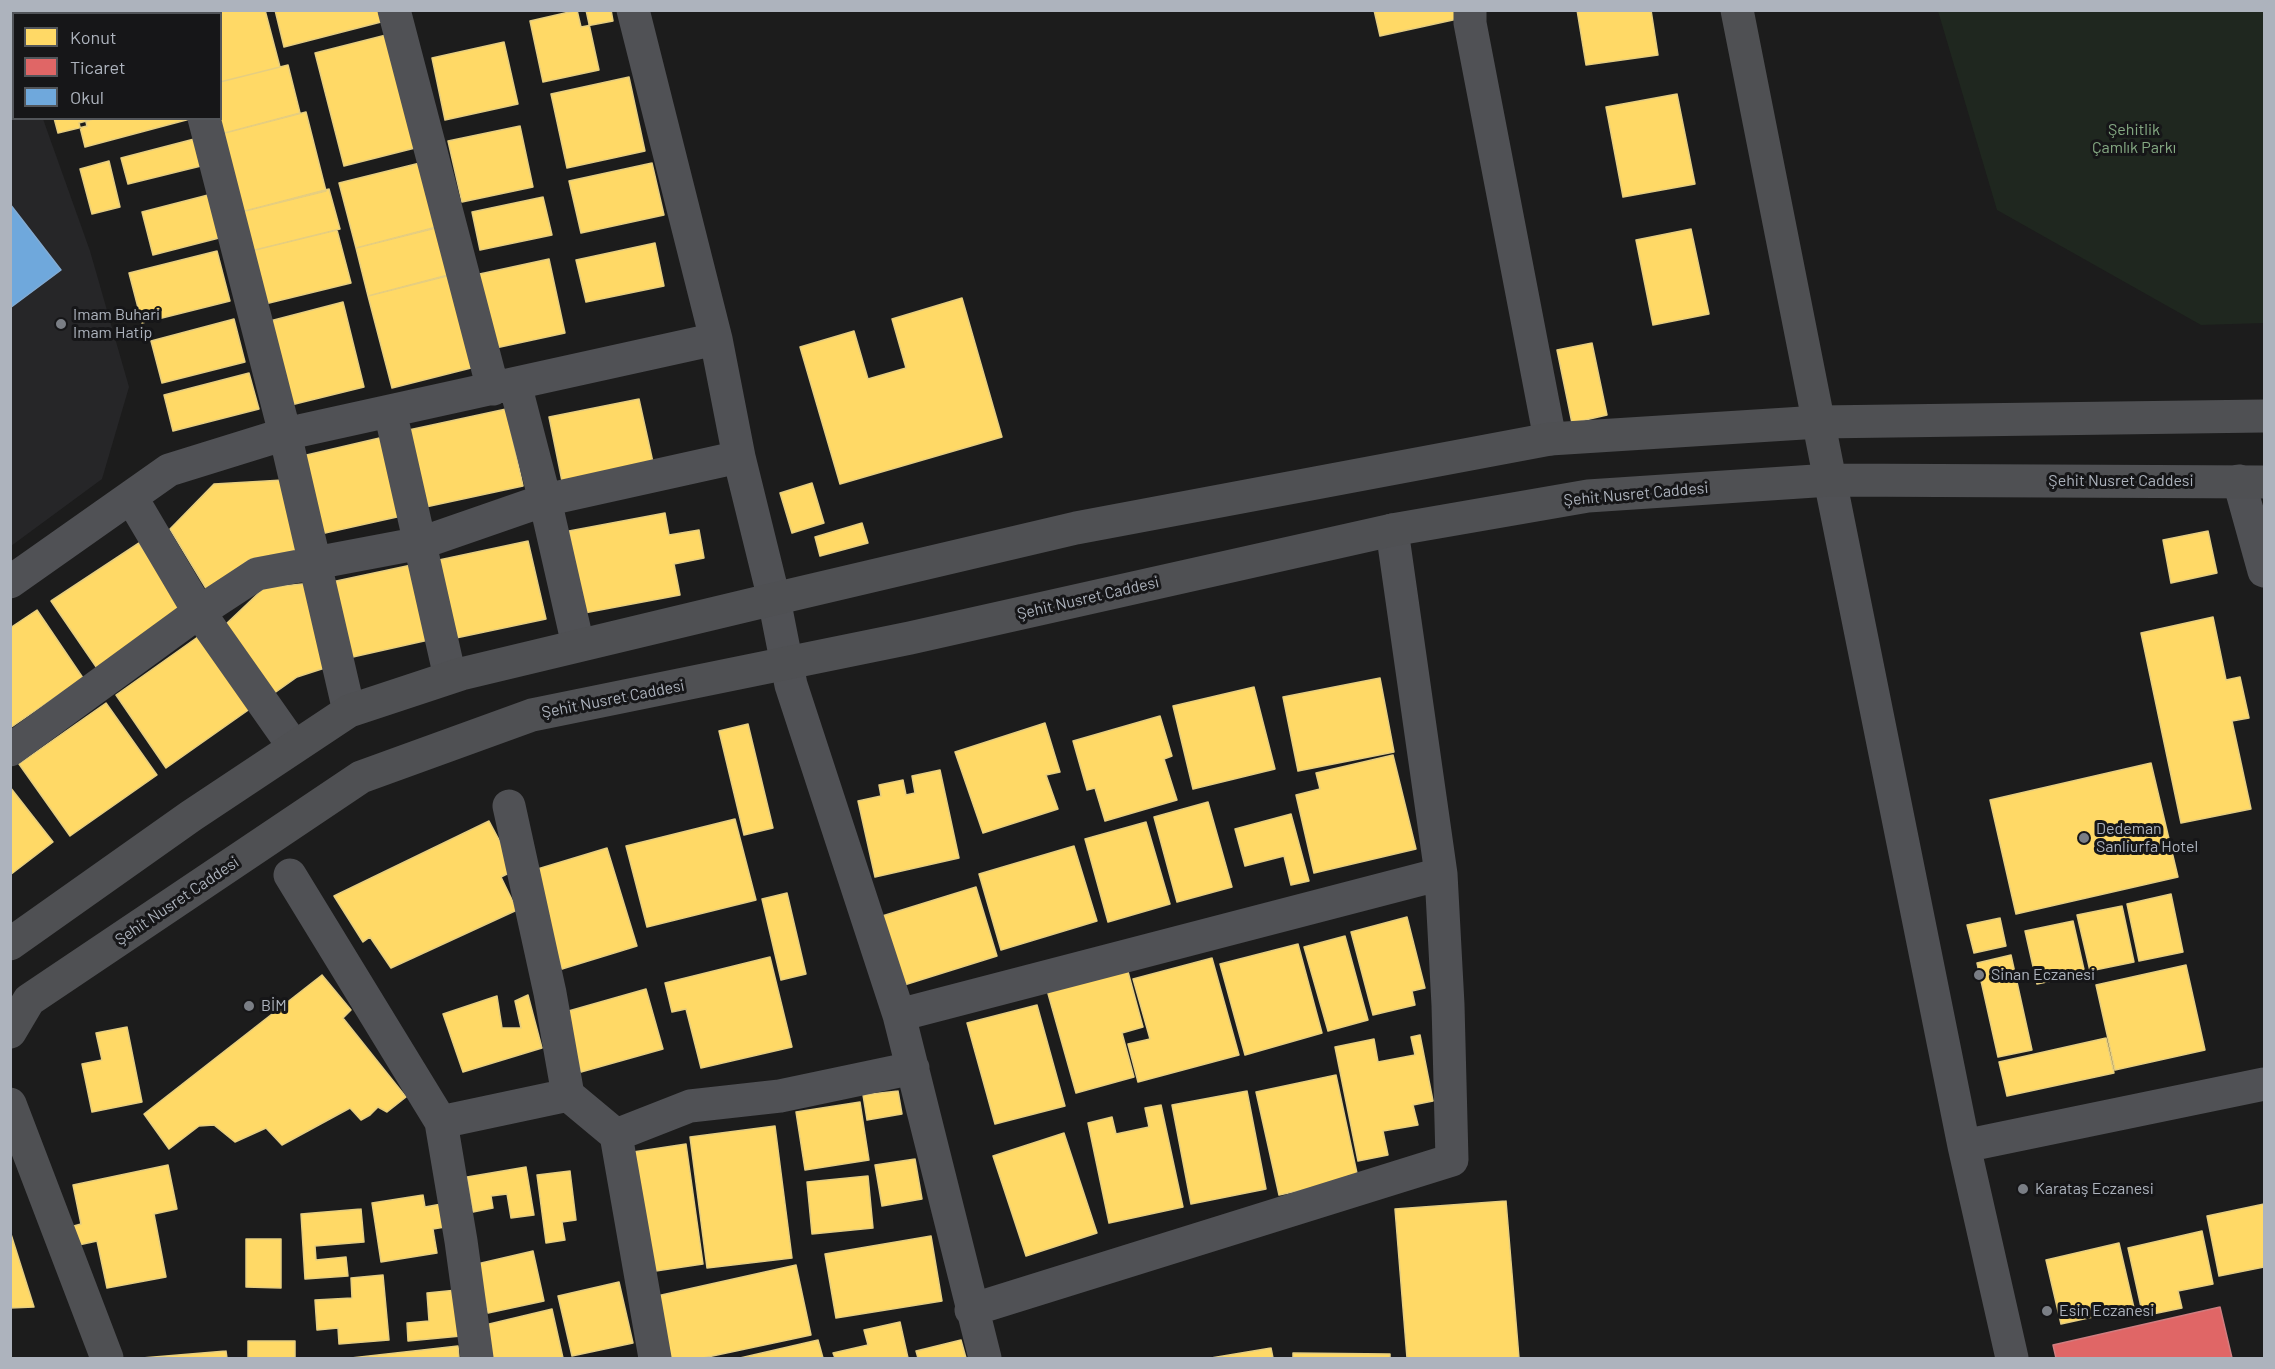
<!DOCTYPE html>
<html>
<head>
<meta charset="utf-8">
<style>
	body { margin:0 }
	#map { position:relative; width:2275px; height:1369px; overflow:hidden; background:#1c1c1c; font-family:Barlow,sans-serif }
	canvas { display:block }
	.frame { position:absolute; inset:0; border:12px solid #adb3bd; pointer-events:none }
	.legend { position:absolute; left:12px; top:12px; width:210px; height:108px; box-sizing:border-box; background:#161618; border:2px solid #52555a; margin:0; padding:8px 10px; list-style:none; font-size:18px; color:#adb3bd }
	.legend li { display:flex; align-items:center; gap:12px; height:30px }
	.legend b { width:30px; border:2px solid #52555a }
</style>
</head>
<body>
<div id="map">
<canvas width="2275" height="1369"></canvas>
<div class="frame"></div>
<ul class="legend">
<li><b style="height:16px;background:#ffd966"></b>Konut</li>
<li><b style="height:16px;background:#e06666"></b>Ticaret</li>
<li><b style="height:16px;background:#6fa8dc"></b>Okul</li>
</ul>
</div>
<script>
const c = document.querySelector('canvas').getContext('2d');
c.lineJoin = 'round';
function paint(path, color) { c.fillStyle = color; c.fill(path, 'evenodd'); }
const shape = rows => new Path2D(rows.map(r => 'M' + r).join(''));
function strokePath(path, color, width, dash) { c.strokeStyle = color; c.lineWidth = width; c.lineCap = dash ? 'butt' : 'round'; c.setLineDash(dash || []); c.stroke(path); }
function write(font, color, halo, rows, align = 'center') {
  c.font = font + ' Barlow,sans-serif'; c.lineWidth = 6; c.setLineDash([]); c.textBaseline = 'middle'; c.strokeStyle = halo; c.fillStyle = color; for (const [text, x, y, turn = 0] of rows) {
    c.save(); c.translate(x, y); c.rotate((+turn || 0) * Math.PI / 180); c.textAlign = isNaN(turn) ? turn : align; if (halo) c.strokeText(text, 0, 0); c.fillText(text, 0, 0); c.restore();
  }
}
const built = shape([
	[10,34,14,35,14,118,43,119,90,251,129,387,102,479,11,546]
]);
const green = shape([
	[1938,11,2264,11,2264,323,2201,325,1997,210]
]);
const homes = shape([
	[98,10,115,10,115,14,86,14,98,10],
	[127,10,171,10,172,14,128,14,127,10],
	[189,10,265,10,280,67,220,82,220,14,190,14,189,10],
	[275,10,382,10,385,21,284,47,275,10],
	[577,10,611,10,613,21,581,27,577,10],
	[578,10,586,10,599,70,543,82,530,21,578,10],
	[1374,10,1460,10,1462,18,1380,36,1374,10],
	[1577,10,1651,10,1658,55,1586,65,1577,10],
	[390,34,419,147,344,166,315,53,390,34],
	[504,42,518,104,445,120,432,58,504,42],
	[288,65,300,113,221,134,220,82,288,65],
	[629,77,645,151,567,168,551,94,629,77],
	[1677,94,1695,184,1623,197,1606,107,1677,94],
	[306,112,326,191,241,212,221,134,306,112],
	[54,118,85,118,87,126,58,133,54,118],
	[97,118,190,118,190,119,85,147,79,123,97,118],
	[520,126,533,187,462,202,448,141,520,126],
	[198,138,205,165,128,184,121,158,198,138],
	[432,160,448,224,356,248,339,183,432,160],
	[109,161,120,207,92,214,80,169,109,161],
	[652,163,664,215,581,233,569,181,652,163],
	[329,189,340,229,251,251,241,212,329,189],
	[208,195,219,238,153,255,142,212,208,195],
	[543,197,552,235,480,250,472,212,543,197],
	[436,228,448,275,368,296,356,248,436,228],
	[1691,229,1709,314,1653,325,1636,240,1691,229],
	[337,230,351,283,265,304,251,251,337,230],
	[655,243,664,286,586,302,576,260,655,243],
	[217,251,230,301,142,323,129,273,217,251],
	[549,259,565,333,491,349,475,275,549,259],
	[451,275,475,367,392,388,368,296,451,275],
	[962,298,1002,437,840,484,800,347,854,331,868,379,906,368,892,319,962,298],
	[343,302,364,387,291,405,270,321,343,302],
	[234,319,245,362,162,383,151,341,234,319],
	[1592,343,1607,415,1572,423,1557,350,1592,343],
	[249,373,259,409,173,431,164,395,249,373],
	[639,399,654,467,563,486,549,417,639,399],
	[506,409,523,486,421,508,404,431,506,409],
	[388,436,406,515,316,535,298,457,388,436],
	[283,480,300,550,250,559,207,590,170,529,214,484,283,480],
	[812,483,824,523,792,533,780,493,812,483],
	[665,513,669,535,699,530,704,558,674,564,680,595,584,613,569,531,665,513],
	[862,523,868,543,820,556,815,537,862,523],
	[2208,531,2217,573,2171,583,2163,540,2208,531],
	[528,541,546,619,456,638,439,560,528,541],
	[139,543,188,616,101,674,51,601,139,543],
	[416,564,433,639,344,659,327,583,416,564],
	[312,583,331,666,297,677,273,694,226,624,264,588,312,583],
	[37,610,83,678,10,728,10,628,37,610],
	[2213,617,2226,680,2240,677,2249,718,2232,721,2251,809,2181,823,2141,633,2213,617],
	[202,634,254,706,166,768,116,695,202,634],
	[1380,678,1394,752,1298,771,1283,697,1380,678],
	[1254,687,1275,769,1193,789,1173,706,1254,687],
	[106,703,157,775,70,836,19,764,106,703],
	[1160,716,1172,756,1164,759,1177,800,1105,821,1095,788,1087,790,1073,741,1160,716],
	[1045,723,1060,772,1046,775,1058,809,983,833,955,752,1045,723],
	[748,724,773,828,744,835,719,731,748,724],
	[1393,755,1416,849,1314,873,1296,795,1320,789,1316,773,1393,755],
	[2151,763,2178,877,2016,914,1990,800,2151,763],
	[940,770,959,858,875,877,858,801,881,796,879,785,903,780,906,795,915,793,912,776,940,770],
	[10,787,53,842,10,875,10,787],
	[1208,802,1232,887,1177,902,1154,817,1208,802],
	[1291,814,1309,881,1291,885,1284,856,1245,866,1235,829,1291,814],
	[735,819,756,900,647,927,626,846,735,819],
	[489,821,515,870,501,877,517,910,391,968,370,937,363,942,334,896,489,821],
	[1146,822,1170,904,1108,922,1085,839,1146,822],
	[1074,846,1097,921,1001,950,979,874,1074,846],
	[607,848,637,946,562,969,531,871,607,848],
	[976,887,997,956,901,986,879,917,976,887],
	[787,893,806,974,781,980,762,899,787,893],
	[2171,894,2183,952,2139,961,2127,904,2171,894],
	[2122,906,2134,962,2090,971,2077,915,2122,906],
	[1407,917,1425,988,1412,991,1415,1005,1373,1015,1351,932,1407,917],
	[2000,918,2006,946,1974,953,1967,925,2000,918],
	[2073,921,2085,974,2037,984,2025,931,2073,921],
	[1345,936,1368,1020,1328,1031,1304,947,1345,936],
	[1298,944,1322,1033,1245,1055,1220,964,1298,944],
	[2011,955,2032,1050,1998,1057,1977,963,2011,955],
	[770,957,792,1047,701,1068,686,1009,672,1012,665,983,770,957],
	[1212,958,1239,1055,1138,1082,1128,1044,1150,1039,1133,979,1212,958],
	[2186,965,2205,1050,2115,1070,2096,985,2186,965],
	[1127,968,1143,1027,1122,1033,1134,1077,1076,1093,1047,990,1127,968],
	[322,975,351,1010,343,1018,406,1097,387,1112,378,1107,370,1115,361,1120,350,1108,282,1145,266,1128,235,1142,214,1125,199,1126,169,1149,144,1114,322,975],
	[646,989,663,1049,581,1072,565,1012,646,989],
	[528,995,542,1048,463,1072,443,1014,497,996,502,1028,521,1028,515,1001,528,995],
	[1037,1005,1065,1106,995,1124,967,1023,1037,1005],
	[127,1027,142,1102,92,1112,82,1064,102,1060,96,1033,127,1027],
	[1420,1035,1433,1101,1413,1105,1418,1125,1383,1131,1388,1155,1358,1161,1335,1047,1374,1039,1378,1062,1415,1055,1411,1037,1420,1035],
	[2106,1038,2114,1073,2007,1096,1999,1062,2106,1038],
	[1336,1075,1358,1178,1279,1195,1256,1092,1336,1075],
	[898,1091,902,1114,867,1120,863,1095,898,1091],
	[1247,1091,1266,1189,1191,1204,1172,1105,1247,1091],
	[860,1102,869,1160,805,1170,796,1112,860,1102],
	[1161,1105,1183,1207,1109,1223,1088,1123,1112,1117,1116,1134,1149,1127,1145,1108,1161,1105],
	[775,1126,792,1258,707,1268,690,1137,775,1126],
	[1064,1133,1097,1233,1026,1256,993,1156,1064,1133],
	[686,1144,703,1264,649,1272,633,1152,686,1144],
	[915,1159,922,1199,882,1206,875,1165,915,1159],
	[168,1165,177,1209,154,1214,166,1277,107,1288,97,1241,74,1246,70,1227,81,1224,73,1185,168,1165],
	[526,1167,534,1215,511,1218,507,1194,491,1196,493,1208,473,1212,467,1177,526,1167],
	[570,1171,576,1220,562,1222,565,1240,546,1243,537,1175,570,1171],
	[868,1176,873,1228,812,1234,807,1182,868,1176],
	[423,1195,425,1207,447,1203,451,1226,433,1229,437,1253,381,1262,372,1203,423,1195],
	[1506,1201,1519,1358,1407,1358,1395,1209,1506,1201],
	[2264,1204,2264,1267,2219,1276,2207,1216,2264,1204],
	[361,1209,364,1242,315,1246,316,1260,346,1257,348,1276,305,1279,301,1214,361,1209],
	[10,1231,34,1307,10,1308,10,1231],
	[2202,1231,2213,1284,2178,1291,2182,1308,2143,1316,2128,1248,2202,1231],
	[931,1236,942,1301,836,1318,825,1254,931,1236],
	[246,1239,281,1239,281,1288,246,1287,246,1239],
	[2119,1243,2134,1308,2061,1324,2046,1260,2119,1243],
	[533,1251,544,1301,488,1313,477,1264,533,1251],
	[796,1265,811,1335,703,1358,671,1358,657,1296,796,1265],
	[383,1275,389,1340,339,1344,338,1328,317,1330,315,1300,352,1298,351,1278,383,1275],
	[619,1282,633,1343,572,1356,558,1296,619,1282],
	[457,1290,461,1336,408,1341,407,1323,429,1321,427,1293,457,1290],
	[552,1309,563,1358,493,1358,485,1325,552,1309],
	[900,1322,908,1358,835,1358,833,1353,868,1345,864,1330,900,1322],
	[818,1340,823,1358,740,1358,818,1340],
	[961,1340,966,1358,918,1358,916,1351,961,1340],
	[248,1341,295,1341,295,1358,248,1358,248,1341],
	[458,1346,459,1358,351,1358,458,1346],
	[1271,1348,1273,1358,1211,1358,1271,1348],
	[226,1351,227,1358,142,1358,226,1351],
	[1293,1353,1390,1354,1390,1358,1293,1358,1293,1353]
]);
const shops = shape([
	[2220,1307,2232,1358,2056,1358,2053,1345,2220,1307]
]);
const schools = shape([
	[10,204,61,270,10,308,10,204]
]);
const street = shape([
	[176,10,177,14],
	[394,10,493,389],
	[633,10,716,339,739,457,774,599,791,685,899,1015,985,1358],
	[1470,10,1470,23,1550,439],
	[45,14,56,10],
	[10,24,14,23],
	[204,118,285,434,349,711],
	[515,384,545,500,578,645],
	[390,411,450,677],
	[1830,480,1964,1146,2012,1358],
	[2239,481,2264,571],
	[131,497,199,612,294,747],
	[10,582,169,470,285,434,716,339],
	[10,750,199,612,257,574,421,543,545,500,739,457],
	[509,806,550,993,568,1095,616,1135,655,1358],
	[290,875,441,1122,461,1241,477,1358],
	[899,1015,1441,874],
	[441,1122,568,1095],
	[616,1135,690,1106,780,1096,913,1068],
	[1964,1146,2264,1084],
	[971,1310,1452,1160,1448,1005,1441,874,1392,530]
]);
const secondary = shape([
	[1737,10,1830,480],
	[10,944,191,816,349,711,461,674,774,599,1076,528,1550,439,1819,422,2264,416],
	[10,1032,29,1000,361,777,532,715,910,638,1392,530,1588,496,1830,480,2264,482],
	[10,1104,107,1358]
]);
const markers = [
	[61,324,6,"#7a7e85"],
	[2084,838,6,"#7a7e85"],
	[1979,975,6,"#7a7e85"],
	[249,1006,6,"#7a7e85"],
	[2023,1189,6,"#7a7e85"],
	[2047,1311,6,"#7a7e85"]
];
const parkNames = [
	["Şehitlik",2134,130],
	["Çamlık Parkı",2134,148]
];
const poiNames = [
	["Imam Buhari",73,315],
	["Imam Hatip",73,333],
	["Dedeman",2096,829],
	["Sanliurfa Hotel",2096,847],
	["Sinan Eczanesi",1991,975],
	["BİM",261,1006],
	["Karataş Eczanesi",2035,1189],
	["Esin Eczanesi",2059,1311]
];
const streetNames = [
	["Şehit Nusret Caddesi",2121,481],
	["Şehit Nusret Caddesi",1636,494,-5],
	["Şehit Nusret Caddesi",1088,598,-13],
	["Şehit Nusret Caddesi",613,699,-11],
	["Şehit Nusret Caddesi",177,901,-34]
];
paint(built, '#262628');
paint(green, '#1f271f');
paint(homes, '#ffd966');
strokePath(homes, '#e6ce80', 1.5);
paint(shops, '#e06666');
strokePath(shops, '#d17d80', 1.5);
paint(schools, '#6fa8dc');
strokePath(schools, '#82abd3', 1.5);
strokePath(street, '#505155', 33);
strokePath(secondary, '#4f5053', 33);
for (const [x, y, r, color] of markers) { const dot = new Path2D(); dot.arc(x, y, r, 0, 2 * Math.PI); c.fillStyle = color; c.fill(dot); strokePath(dot, '#161618', 2); }
write('16px', '#85a983', '#161618', parkNames);
write('16px', '#adb3bd', '#161618', poiNames, 'left');
write('16px', '#adb3bd', '#161618', streetNames);
</script>
</body>
</html>
